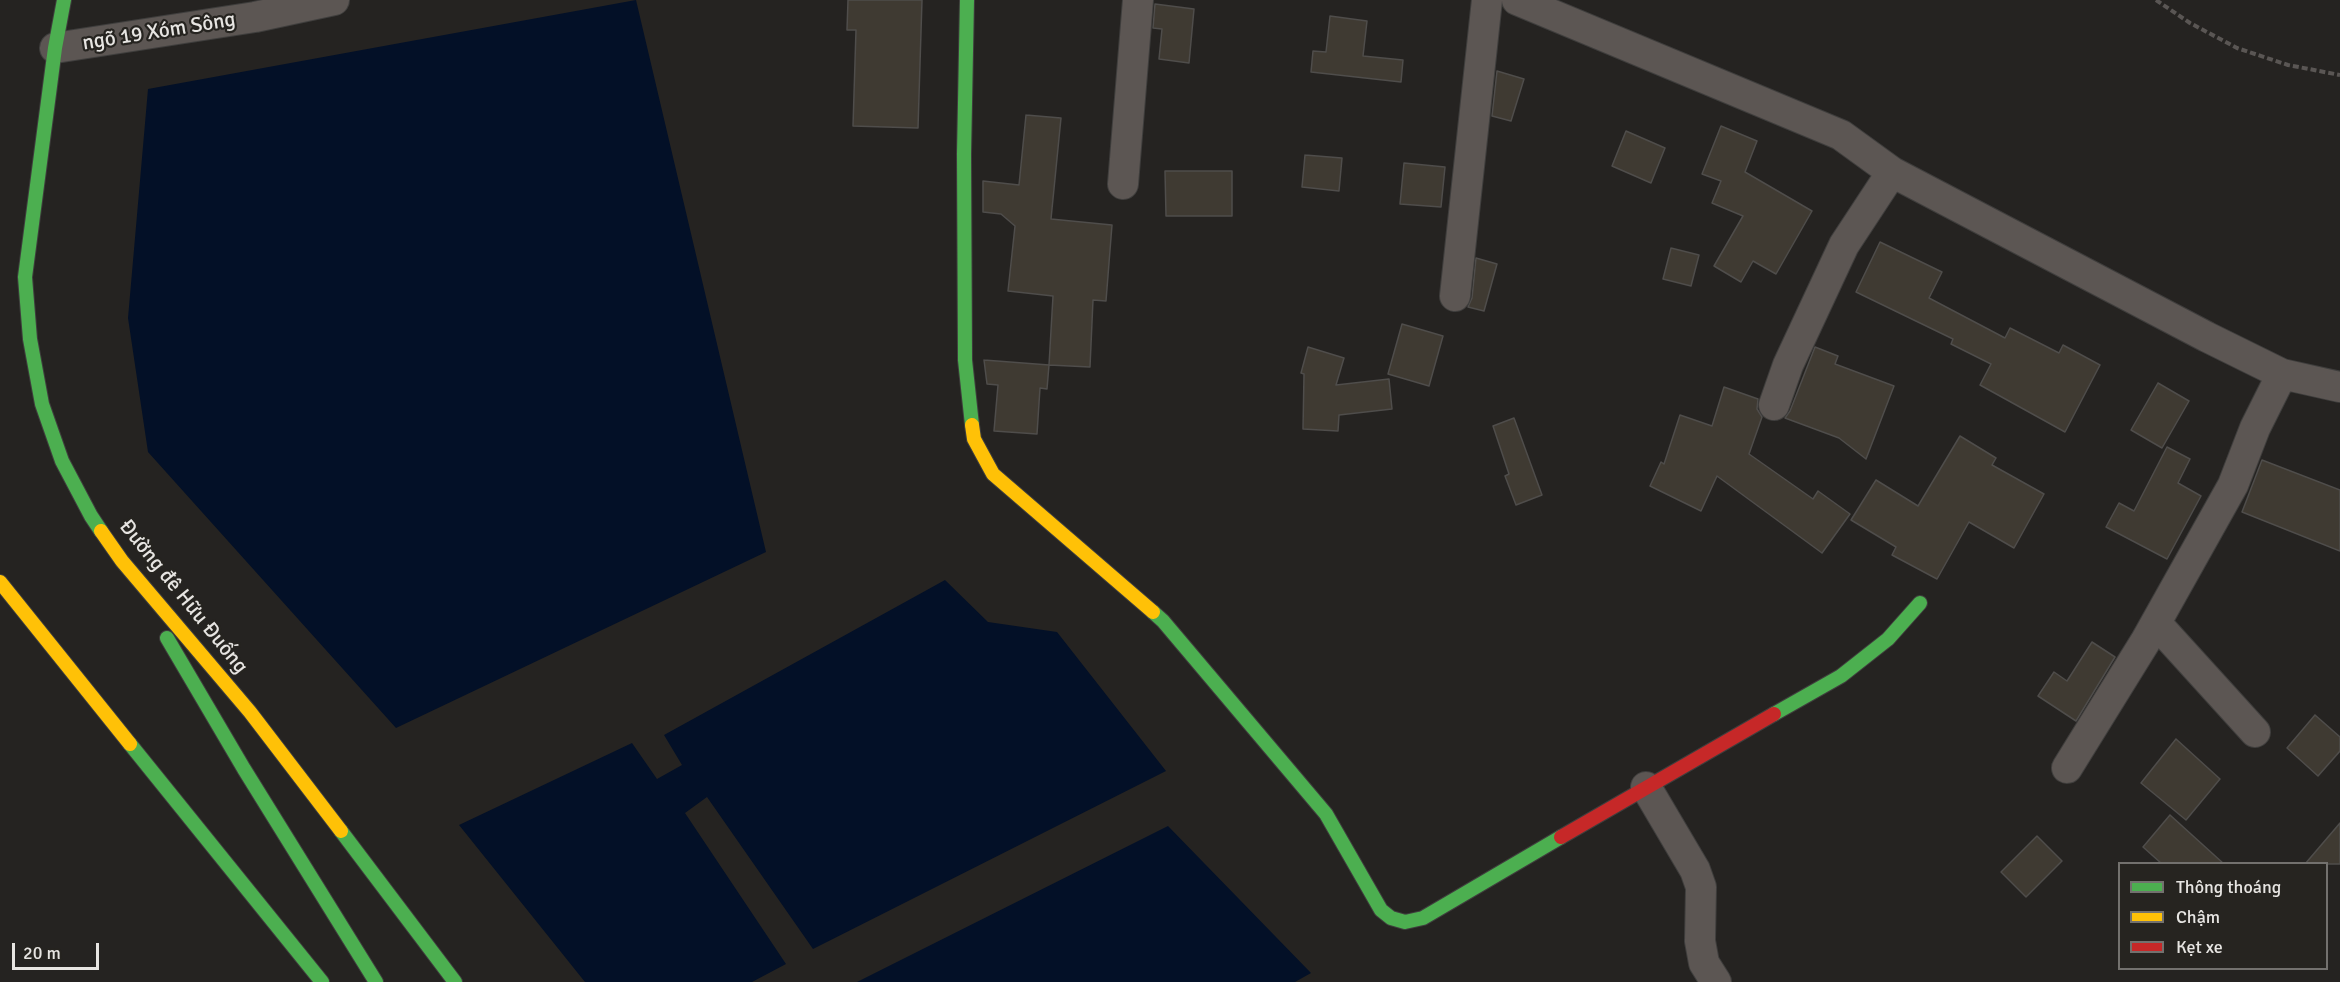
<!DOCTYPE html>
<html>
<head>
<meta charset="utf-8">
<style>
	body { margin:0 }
	#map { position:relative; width:2340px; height:982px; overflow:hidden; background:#252321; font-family:Signika,sans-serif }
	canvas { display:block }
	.legend { position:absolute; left:2118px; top:862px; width:210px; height:108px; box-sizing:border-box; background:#262420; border:2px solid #73716e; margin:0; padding:8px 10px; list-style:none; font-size:18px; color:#e7e5e2 }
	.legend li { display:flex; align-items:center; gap:12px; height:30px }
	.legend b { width:30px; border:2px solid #73716e }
	.scale { position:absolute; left:12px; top:943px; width:87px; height:27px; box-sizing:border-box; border:3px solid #e7e5e2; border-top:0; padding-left:8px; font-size:18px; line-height:21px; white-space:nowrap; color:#e7e5e2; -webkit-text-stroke:4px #262420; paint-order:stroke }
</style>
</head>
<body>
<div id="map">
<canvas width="2340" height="982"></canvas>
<ul class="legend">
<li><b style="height:8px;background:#4caf50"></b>Thông thoáng</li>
<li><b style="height:8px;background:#ffc107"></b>Chậm</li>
<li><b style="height:8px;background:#c62828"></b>Kẹt xe</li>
</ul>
<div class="scale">20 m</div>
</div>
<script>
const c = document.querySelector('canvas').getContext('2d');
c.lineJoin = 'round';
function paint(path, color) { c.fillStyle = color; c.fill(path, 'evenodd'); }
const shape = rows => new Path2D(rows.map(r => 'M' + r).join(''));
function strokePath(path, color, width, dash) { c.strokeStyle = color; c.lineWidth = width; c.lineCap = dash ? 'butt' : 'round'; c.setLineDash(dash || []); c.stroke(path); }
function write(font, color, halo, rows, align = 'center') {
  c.font = font + ' Signika,sans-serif'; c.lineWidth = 4.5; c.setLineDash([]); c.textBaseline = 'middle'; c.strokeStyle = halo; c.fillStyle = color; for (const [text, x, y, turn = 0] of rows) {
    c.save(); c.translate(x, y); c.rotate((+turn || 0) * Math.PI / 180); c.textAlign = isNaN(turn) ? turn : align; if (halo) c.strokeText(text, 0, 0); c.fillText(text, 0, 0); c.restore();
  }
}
const water = shape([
	[636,0,766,552,396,728,148,452,128,318,148,89],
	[945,580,988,622,1057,632,1166,771,813,949,707,797,685,813,786,964,752,982,585,982,459,825,632,743,657,779,682,765,664,735],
	[1168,826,1311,973,1295,982,857,982]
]);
const building = shape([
	[848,0,922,0,918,128,853,126,856,30,847,30,848,0],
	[1155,4,1194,9,1189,63,1159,59,1162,29,1153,28,1155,4],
	[1330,16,1367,21,1363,56,1403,60,1401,82,1311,72,1313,51,1326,52,1330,16],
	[1497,71,1524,79,1511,121,1492,116,1497,71],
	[1026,115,1061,118,1051,219,1112,225,1106,301,1093,300,1090,367,1049,365,1053,296,1008,291,1015,226,1001,214,983,212,983,181,1019,185,1026,115],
	[1721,126,1757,141,1745,172,1812,211,1776,274,1753,261,1741,282,1714,266,1743,216,1712,203,1721,181,1702,174,1721,126],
	[1626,131,1665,148,1651,183,1612,166,1626,131],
	[1305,155,1342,158,1339,191,1302,187,1305,155],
	[1404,163,1445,167,1441,207,1400,204,1404,163],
	[1165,171,1232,171,1232,216,1166,216,1165,171],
	[1880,242,1942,272,1929,298,2005,338,2010,328,2059,353,2063,345,2100,365,2065,432,1980,385,1991,364,1951,344,1953,339,1856,292,1880,242],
	[1671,248,1699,255,1691,286,1663,279,1671,248],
	[1476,258,1497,264,1484,311,1468,307,1472,298,1476,258],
	[1402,324,1443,336,1429,386,1388,374,1402,324],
	[1308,347,1344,358,1336,385,1389,379,1392,409,1339,415,1338,431,1303,429,1304,374,1301,373,1308,347],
	[1815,347,1838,356,1835,364,1894,386,1866,459,1839,438,1785,418,1790,411,1815,347],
	[984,360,1049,365,1047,389,1040,388,1037,434,994,431,998,385,987,384,984,360],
	[2158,383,2189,401,2162,448,2131,430,2158,383],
	[1724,387,1758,399,1757,409,1762,417,1749,454,1813,499,1818,491,1850,514,1822,553,1717,476,1701,511,1650,486,1661,462,1664,464,1680,415,1712,426,1724,387],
	[1514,418,1542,495,1516,505,1505,476,1509,474,1493,426,1514,418],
	[1960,436,1996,458,1992,465,2044,494,2014,548,1969,522,1937,579,1892,555,1896,547,1851,520,1876,480,1918,506,1960,436],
	[2167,447,2190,459,2178,483,2201,496,2167,559,2106,527,2119,503,2134,511,2167,447],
	[2262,460,2340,490,2340,551,2242,512,2262,460],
	[2092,642,2115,657,2076,721,2038,696,2054,672,2067,681,2092,642],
	[2315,715,2340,737,2340,751,2318,776,2287,748,2315,715],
	[2176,739,2220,779,2186,820,2141,783,2176,739],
	[2170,815,2224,864,2162,864,2143,847,2170,815],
	[2340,823,2340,864,2305,864,2340,823],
	[2037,836,2062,861,2026,897,2001,872,2037,836]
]);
const path = shape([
	[2156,0,2190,23,2237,48,2288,65,2340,75]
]);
const street = shape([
	[1517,0,1841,135,1892,172,2207,337,2282,374,2255,428,2233,485,2145,642,2067,768],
	[55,48,255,17,334,0],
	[1123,184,1138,0],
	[1455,296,1487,0],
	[2282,374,2340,387],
	[1774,405,1788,365,1844,245,1892,172],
	[2156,623,2255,732],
	[1646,787,1695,870,1701,887,1700,941,1704,963,1716,982]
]);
const fast = shape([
	[64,0,55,48,25,277,30,339,42,404,62,461,91,516,101,531],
	[967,0,964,154,965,360,972,425],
	[1153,612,1163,621,1326,814,1381,910,1391,918,1405,922,1423,918,1561,837],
	[167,638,244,769,376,982],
	[1774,714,1841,676,1888,639,1920,603],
	[130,744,322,982],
	[341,831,455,982]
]);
const slow = shape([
	[972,425,974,439,993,474,1153,612],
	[101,531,122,561,250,712,341,831],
	[0,582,130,744]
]);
const jam = shape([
	[1561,837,1774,714]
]);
const streetNames = [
	["ngõ 19 Xóm Sông",159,32,-9],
	["Đường đê Hữu Đuống",183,597,51]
];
paint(water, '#031027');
paint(building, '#3f3a32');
strokePath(building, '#4f4d4b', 1.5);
strokePath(street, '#3f3e3d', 32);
strokePath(fast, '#3f3e3d', 16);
strokePath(slow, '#3f3e3d', 16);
strokePath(jam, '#3f3e3d', 16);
strokePath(path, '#5a5654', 4, [6, 3]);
strokePath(street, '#5c5653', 30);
strokePath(fast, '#4caf50', 14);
strokePath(slow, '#ffc107', 14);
strokePath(jam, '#c62828', 14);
write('21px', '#e7e5e2', '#262420', streetNames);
</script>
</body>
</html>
